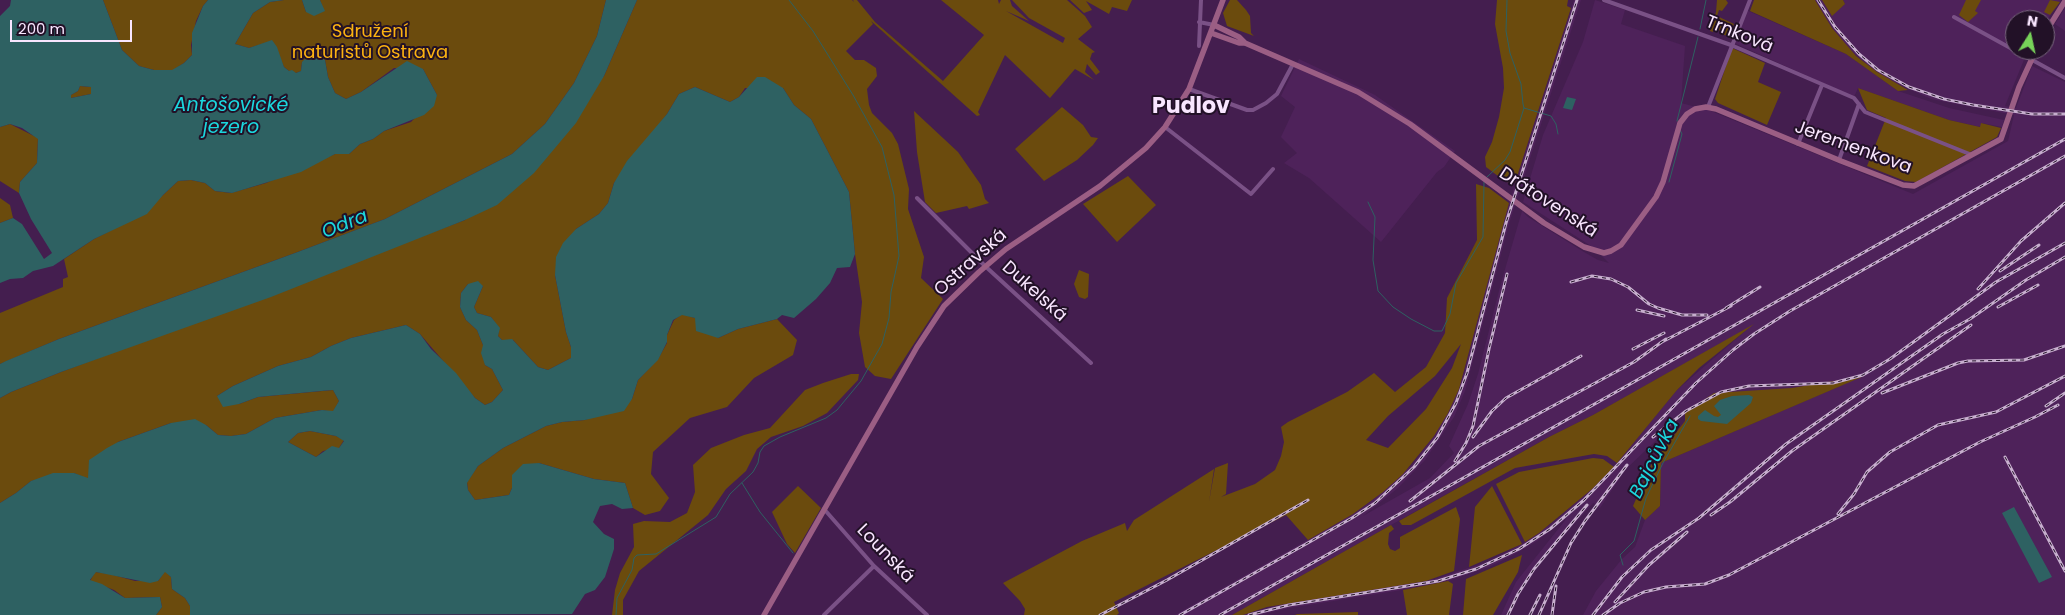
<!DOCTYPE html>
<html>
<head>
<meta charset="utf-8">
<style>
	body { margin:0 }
	#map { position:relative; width:2065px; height:615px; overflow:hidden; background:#441e4f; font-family:Poppins,sans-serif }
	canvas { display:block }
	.north { position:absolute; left:2005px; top:10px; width:50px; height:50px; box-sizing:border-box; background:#221127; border:1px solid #78667d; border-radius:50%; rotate:10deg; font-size:14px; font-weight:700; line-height:20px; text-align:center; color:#f9e6ff }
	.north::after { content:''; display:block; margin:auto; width:18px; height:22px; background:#77d259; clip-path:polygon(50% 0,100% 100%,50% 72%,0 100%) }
	.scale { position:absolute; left:10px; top:20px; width:122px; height:22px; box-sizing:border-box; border:2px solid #f9e6ff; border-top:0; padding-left:6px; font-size:15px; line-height:18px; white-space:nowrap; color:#f9e6ff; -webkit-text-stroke:4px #221127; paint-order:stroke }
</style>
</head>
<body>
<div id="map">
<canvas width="2065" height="615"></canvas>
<div class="north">N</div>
<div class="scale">200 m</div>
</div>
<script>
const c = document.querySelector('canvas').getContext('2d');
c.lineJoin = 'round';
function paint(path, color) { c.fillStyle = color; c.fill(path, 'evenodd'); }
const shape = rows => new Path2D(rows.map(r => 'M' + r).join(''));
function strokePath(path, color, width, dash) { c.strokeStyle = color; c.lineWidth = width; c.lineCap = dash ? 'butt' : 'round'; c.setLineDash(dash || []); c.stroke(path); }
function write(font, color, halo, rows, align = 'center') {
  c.font = font + ' Poppins,sans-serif'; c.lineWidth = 4; c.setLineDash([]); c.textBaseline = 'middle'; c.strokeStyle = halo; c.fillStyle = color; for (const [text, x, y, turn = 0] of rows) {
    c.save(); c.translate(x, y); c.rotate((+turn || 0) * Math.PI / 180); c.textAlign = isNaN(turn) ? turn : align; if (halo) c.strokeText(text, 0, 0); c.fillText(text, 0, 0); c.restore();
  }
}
const built = shape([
	[1574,0,1581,0,1509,224,1465,391,1454,417,1425,460,1398,488,1363,516,1430,478,1454,453,1449,446,1468,404,1478,374,1501,283,1522,211,1528,217,1584,252,1598,260,1609,263,1594,248,1523,202,1543,135,1583,42,1595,0,1625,10,1621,24,1685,46,1681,103,1711,111,1913,194,2008,141,2014,115,1931,99,1887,79,1867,65,1847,47,1832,28,1815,0,1822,0,1832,15,1845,4,1843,0,2061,0,2045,23,2045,20,2015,20,2015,50,2028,50,2005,106,2016,108,2032,66,2065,82,2065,615,1583,615,1596,591,1622,559,1635,547,1645,520,1660,506,1661,463,1861,377,1792,388,1690,408,1625,470,1600,508,1593,503,1574,524,1571,522,1530,572,1513,600,1506,615,1501,615,1516,582,1567,518,1537,541,1513,555,1489,567,1448,581,1408,589,1290,608,1258,615,1241,615,1289,602,1434,579,1487,562,1522,544,1554,522,1598,483,1617,463,1677,390,1750,327,1593,415,1549,437,1391,525,1232,615,1175,615,1353,514,1373,500,1412,465,1434,436,1453,402,1464,372,1503,222],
	[2065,8,2065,31,2055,24],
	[1746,10,1846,54,1898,91,1949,108,2004,120,2002,127,1982,123,1981,127,1949,120,1858,88,1854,97,1732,42],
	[1299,59,1375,95,1455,151,1444,167,1437,172,1381,242,1309,178,1284,163,1297,153,1281,137,1295,107,1281,96]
]);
const green = shape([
	[103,0,208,0,203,6,196,21,191,45,192,55,184,63,172,71,154,70,139,66,122,50],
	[284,0,302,0,306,12,324,11,320,0,606,0,597,36,574,83,545,124,512,154,385,219,295,253,59,339,0,364,0,313,63,287,63,279,68,277,64,259,94,239,110,231,163,195,178,181,191,180,205,183,215,191,231,193,266,183,335,154,349,154,360,144,373,139,384,131,411,122,437,95,423,69,394,68,361,92,346,99,335,93,328,77,325,60,302,62,301,71,296,73,289,71,284,67,272,41,249,48,235,44,253,13,270,2],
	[637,0,852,0,854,2,853,0,857,0,875,22,943,81,984,35,941,0,998,0,999,4,1001,0,1010,0,1012,6,1029,21,1006,11,1063,43,1065,38,1029,18,1012,0,1067,0,1085,16,1092,27,1078,39,1095,52,1092,53,1090,59,1100,72,1096,75,1087,64,1085,72,1094,80,1075,69,1050,98,1005,55,978,112,980,115,977,116,871,21,873,24,846,51,855,60,864,60,876,68,877,76,867,89,869,105,872,113,892,133,898,144,909,189,908,209,924,257,921,278,943,299,891,379,875,376,865,367,859,333,862,302,855,254,849,192,811,119,794,105,783,88,745,88,739,97,730,102,695,87,679,94,667,114,614,183,608,203,599,214,576,229,555,275,566,332,571,347,571,358,548,370,538,367,513,340,502,340,498,336,499,328,491,317,477,313,474,307,483,286,468,284,461,293,460,307,466,320,477,330,483,345,485,365,492,369,503,390,492,402,485,405,475,398,420,334,406,325,351,338,331,346,311,357,278,366,233,386,217,396,239,404,258,397,333,390,339,401,333,412,322,410,275,418,246,434,231,436,218,435,206,425,171,423,118,442,88,478,85,478,74,473,31,481,16,493,0,503,0,398,11,392,61,372,465,220,604,76],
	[1070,0,1132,0,1127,11,1112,7,1109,14,1086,1,1092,10,1084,13],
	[1230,0,1237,0,1246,10,1250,16,1251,33,1254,36,1227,26,1223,13],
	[1497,0,1568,0,1567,6,1571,8,1515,183,1506,182,1486,167,1485,157,1492,142,1499,117,1504,88,1503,68,1495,24],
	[1717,0,1726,0,1728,3,1722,11,1719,10,1717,16,1734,24,1728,36,1721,34,1717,25,1715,26,1713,32,1710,31,1716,12],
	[1754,0,1815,0,1832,28,1856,56,1877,72,1908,90,1898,91,1846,54,1750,11],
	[1822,0,1843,0,1845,4,1832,16],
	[1966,0,1981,0,1975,11,1978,13,1968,22,1959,15],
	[2050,0,2060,2,2050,15,2044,12],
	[1732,48,1765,63,1758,82,1781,92,1767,125,1718,103,1715,99],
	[80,86,91,87,91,94,71,98,71,95,78,91],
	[1858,88,1949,120,1980,127,1981,123,2001,128,1997,137,1916,182,1905,181,1867,166,1886,118,1867,110],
	[1062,107,1083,125,1091,137,1098,138,1093,145,1077,160,1044,181,1015,149],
	[914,111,958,152,981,185,985,199,989,203,969,209,967,206,936,213,925,202,917,152],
	[10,124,38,138,37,163,20,182,19,193,0,181,0,127],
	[1128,176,1156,205,1117,242,1083,204],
	[1476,184,1489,188,1509,203,1459,389,1448,413,1434,436,1403,474,1383,492,1353,514,1308,540,1286,515,1114,602,1119,613,1117,615,1024,615,1025,609,1020,601,1003,583,1082,541,1125,523,1127,531,1134,520,1214,469,1209,502,1215,468,1228,463,1226,494,1221,497,1255,484,1275,470,1281,456,1284,442,1281,427,1288,422,1347,392,1374,373,1395,392,1426,367,1445,333,1447,298,1477,240],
	[1461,344,1452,368,1426,409,1388,448,1366,440,1388,416,1435,376],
	[0,198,10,205,13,218,0,223],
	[1079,270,1089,274,1088,297,1085,299,1079,297,1074,284],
	[682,314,695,318,718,338,738,329,777,319,797,340,793,355,754,378,727,407,690,418,653,452,651,474,669,498,660,511,645,515,633,508,625,483,594,479,539,463,513,475,512,488,509,495,475,500,468,490,467,482,478,466,503,448,546,426,562,422,585,420,632,399,638,380,658,359,667,343,667,335,674,320],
	[1754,324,1699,368,1677,390,1617,463,1607,456,1594,454,1515,468,1411,525,1402,525,1399,521,1549,437,1593,415],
	[851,374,859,374,858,380,827,413,803,426,771,437,757,449,746,471,726,489,708,515,639,571,623,600,623,615,612,615,615,590,620,573,634,547,633,524,644,521,670,522,687,513,695,492,693,465,711,448,744,435,770,428,805,390,823,383],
	[1864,376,1661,463,1660,506,1645,520,1633,506,1651,465,1685,421,1685,413,1714,393,1792,388],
	[310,431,336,436,344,440,339,448,323,451,316,457,288,442,298,433],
	[1593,458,1603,459,1614,467,1592,489,1539,533,1525,542,1496,484,1519,472],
	[798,486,821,508,795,553,787,544,772,512],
	[1492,486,1522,544,1469,567,1475,507],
	[1456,507,1460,519,1454,571,1426,581,1267,607,1243,615,1232,615,1391,525,1394,529,1389,533,1388,544,1390,549,1395,551,1400,548,1400,537],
	[1522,555,1518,572,1493,615,1463,615,1466,579],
	[165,571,171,577,172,589,185,598,190,606,190,615,156,615,162,607,160,597,125,598,114,590,90,581,95,572,110,574,135,581,158,581],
	[1448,581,1453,584,1449,615,1407,615,1403,590],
	[1358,612,1358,615,1295,615,1297,614]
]);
const water = shape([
	[11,0,103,0,122,50,139,66,154,70,172,70,184,63,192,55,192,33,203,6,208,0,284,0,270,2,253,13,235,44,249,48,272,40,277,47,284,67,289,71,292,70,296,73,301,71,302,62,304,60,315,54,325,60,328,77,335,93,346,99,361,92,407,61,423,69,437,95,434,106,424,115,384,131,373,139,360,144,349,154,335,154,301,172,232,193,215,191,205,183,191,180,178,181,163,195,147,214,94,239,53,266,33,271,23,278,10,279,0,283,0,223,13,218,22,224,44,259,52,253,31,219,19,193,20,182,37,163,38,139,22,128,10,124,0,127,0,16,10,6],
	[80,86,91,87,91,94,71,98,71,95,78,91],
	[302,0,320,0,325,11,314,16,306,12],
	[606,0,637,0,604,76,576,123,534,173,497,205,465,220,271,297,61,372,11,392,0,398,0,364,6,361,59,339,295,253,385,219,512,154,545,124,574,83,597,36],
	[757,77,765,77,783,88,794,105,811,119,849,192,855,254,850,267,837,268,830,283,816,299,794,318,782,315,777,319,738,329,718,338,696,331,695,318,682,315,673,320,667,335,667,342,658,360,638,380,632,399,624,411,585,420,562,422,546,426,503,448,478,466,467,483,468,490,475,500,509,495,512,488,512,475,523,464,539,463,594,479,625,483,633,508,622,509,612,504,600,506,593,522,604,534,614,539,614,549,605,577,595,590,585,594,572,614,190,615,190,606,185,598,172,589,171,577,165,572,158,581,150,583,96,572,90,580,102,584,125,598,160,597,162,607,156,615,0,615,0,503,16,493,31,481,53,473,74,473,88,478,89,460,107,448,118,442,171,423,195,419,206,425,218,435,231,436,246,434,275,418,322,410,333,411,339,401,333,390,321,391,258,397,239,404,223,407,217,396,233,386,278,366,311,357,331,346,351,338,406,325,420,334,431,349,456,373,475,398,485,405,492,402,503,390,492,369,485,365,481,353,483,345,477,330,466,320,460,307,461,293,468,284,478,281,483,286,474,307,477,313,491,317,500,328,498,336,502,340,512,339,538,367,548,370,571,358,571,347,566,332,555,275,556,257,563,243,576,229,599,214,608,203,614,183,627,161,667,114,679,94,695,87,730,102,739,97],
	[310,431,336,436,344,441,339,448,332,446,316,457,288,442,298,433],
	[1567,97,1576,99,1572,110,1563,108],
	[1749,395,1753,397,1751,403,1727,424,1701,421,1698,419,1698,416,1705,410,1714,416,1718,417,1721,415,1714,406,1720,400,1732,396],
	[2014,507,2052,577,2039,583,2002,513]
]);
const stream = shape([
	[1507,0,1506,31,1510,53,1521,84,1523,104,1524,108,1551,116,1556,124,1558,134],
	[1700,29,1706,0],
	[1677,121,1698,37],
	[1487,177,1505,160,1510,152,1524,108],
	[1669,182,1682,134,1680,130],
	[1368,202,1375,217,1373,260,1378,291,1393,307,1411,319,1434,331,1442,331,1450,314,1456,283,1483,237,1484,182],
	[742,483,760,512,793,553],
	[1623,565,1620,555,1634,541,1646,498,1663,463,1690,416],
	[616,615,617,598,632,570,634,558,637,555,656,554,716,517,730,494,753,472,758,463,760,452,764,446,780,437,826,418,837,410,861,381,882,344,889,318,891,292,899,256,894,195,882,147,853,95,813,31,789,0]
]);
const street = shape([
	[1604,0,1731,45,1854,98,1865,112,1972,155],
	[1954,17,2065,78],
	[1199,22,1214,25],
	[1199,46,1201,0],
	[1189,89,1247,110,1253,110,1266,103,1277,94,1293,64],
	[1708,107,1750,0],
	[1165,127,1251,194,1273,169],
	[1798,144,1822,85],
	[1839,160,1859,104],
	[917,198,985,266,1091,363],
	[824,509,874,566,927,615],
	[824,615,874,566]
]);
const secondary = shape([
	[1214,25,1239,37,1245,43],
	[1211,33,1239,43,1245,43,1358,92,1410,124,1544,223,1584,247,1604,253,1611,251,1621,245,1656,197,1663,182,1680,123,1687,114,1695,109,1706,107,1716,109,1841,161,1903,185,1914,186,2001,139,2019,87,2036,50],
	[2045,33,2065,1],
	[764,615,917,347,944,306,979,272,1006,249,1100,186,1146,148,1165,127,1189,89,1223,0]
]);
const rail = shape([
	[1818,0,1835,27,1859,54,1878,70,1909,87,1944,99,1973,105,2032,114,2065,114],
	[2000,271,2039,245],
	[1571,282,1592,276,1611,279,1628,287,1649,304,1658,308,1682,315,1707,315],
	[1978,289,2021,241,2065,203],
	[1998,307,2038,285],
	[1726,308,1760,287],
	[1637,310,1664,316],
	[1660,343,1731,306],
	[1633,349,1664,333],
	[1882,393,1958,363,1968,361,2024,360,2065,346],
	[2046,406,2065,393],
	[1473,437,1492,411,1506,398,1581,356],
	[1653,437,1686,411,1721,392,1749,386,1833,383,1863,375,1890,359,1996,282,2065,243],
	[2005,457,2065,571],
	[1455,461,1466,443,1473,426,1489,349,1507,274],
	[1410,501,1479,446,1634,362,1666,339],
	[1838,514,1854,494,1867,472,1890,452,1938,425,1996,412,2065,376],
	[1711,515,1730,502,1792,451,1971,325],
	[1615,602,1649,565,1687,532],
	[1100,615,1167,580,1308,500],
	[1180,615,1352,518,1375,503,1414,467,1437,438,1456,403,1467,373,1506,223,1577,0],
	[1220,615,2065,139],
	[1249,615,1289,605,1438,581,1476,569,1519,549,1550,529,1584,500,1696,383,1733,350,1754,334,1790,311,2065,156],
	[1508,615,1518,594,1534,569,1587,505],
	[1530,615,1540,595],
	[1539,615,1571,543,1585,521,1627,465],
	[1552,615,1556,586],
	[1593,615,1622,577,1651,550,1699,518,1786,444,1943,334,1970,319,2026,280,2065,257],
	[1603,615,1620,603,1644,592,1666,587,1705,584,1729,575,1980,442,2035,417,2058,405]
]);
const parkNames = [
	["Sdružení",370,32],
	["naturistů Ostrava",370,53]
];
const streetNames = [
	["Trnková",1739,35,22],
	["Jeremenkova",1853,148,20],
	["Drátovenská",1548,203,33],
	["Ostravská",971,263,-42],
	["Dukelská",1034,292,42],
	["Lounská",885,554,46]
];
const waterNames = [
	["Antošovické",231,106],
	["jezero",231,128],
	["Odra",345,225,-22],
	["Bajcůvka",1655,459,-63]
];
const districtNames = [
	["Pudlov",1191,107]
];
paint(built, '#4e225a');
paint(green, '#6b4b0d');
paint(water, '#2e6162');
strokePath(stream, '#2e6162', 1);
strokePath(street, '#7a5186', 4);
strokePath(secondary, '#9b5e84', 5.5);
strokePath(rail, '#c7afce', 3);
strokePath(rail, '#221127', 1, [4]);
write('18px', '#fbb212', '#221127', parkNames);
write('18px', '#f9e6ff', '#221127', streetNames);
write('italic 19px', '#1bd7de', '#221127', waterNames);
write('bold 22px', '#f9e6ff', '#221127', districtNames);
</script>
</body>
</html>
